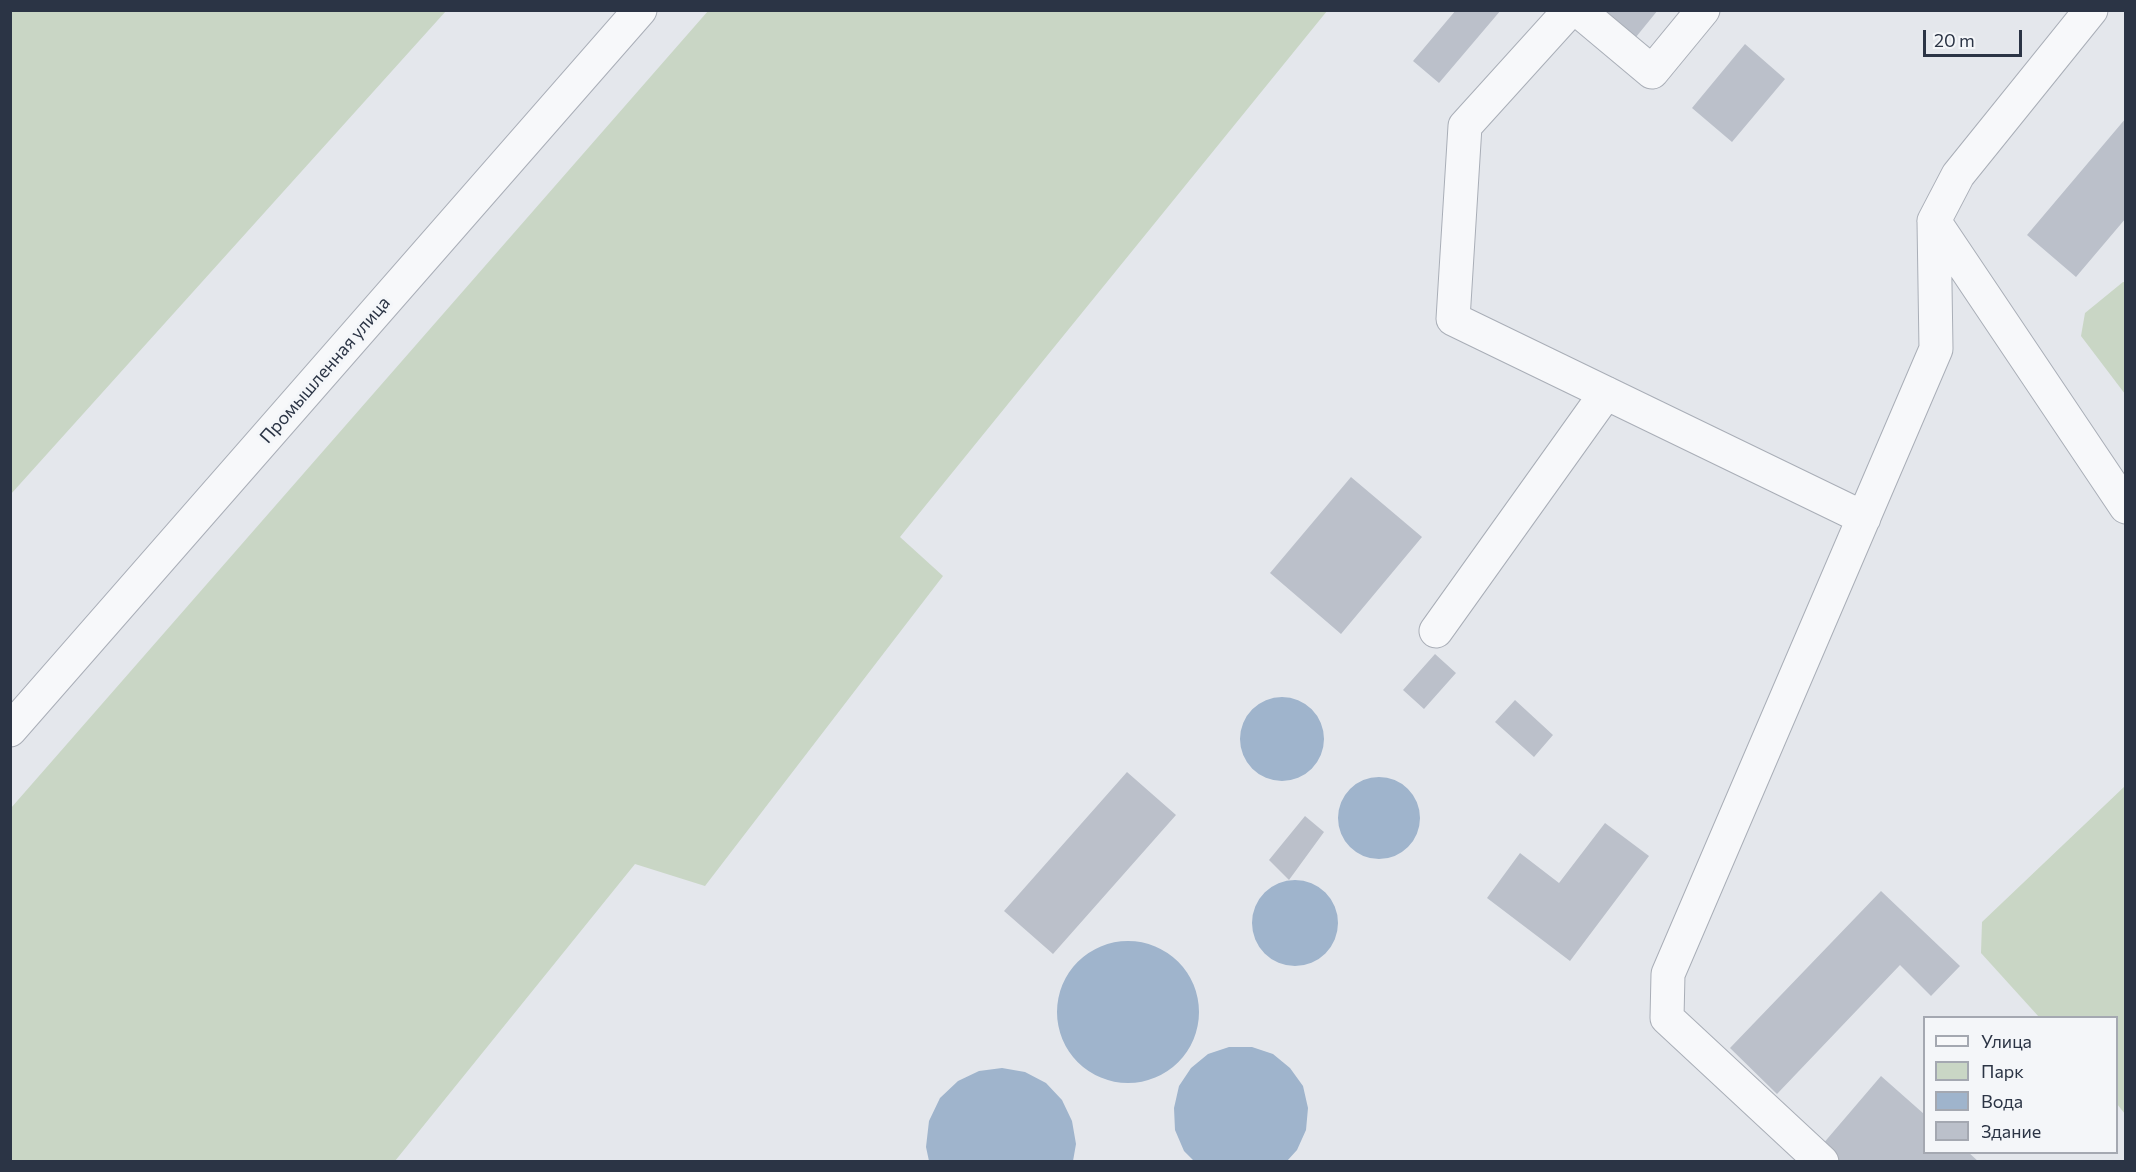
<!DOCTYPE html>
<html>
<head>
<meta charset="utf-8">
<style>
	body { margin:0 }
	#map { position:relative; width:2136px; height:1172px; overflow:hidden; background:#e4e7ec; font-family:Commissioner,sans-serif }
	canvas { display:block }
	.frame { position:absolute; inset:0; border:12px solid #2b3445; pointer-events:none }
	.legend { position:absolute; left:1923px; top:1016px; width:195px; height:138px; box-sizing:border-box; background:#f4f6f9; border:2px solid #a4a8b1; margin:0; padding:8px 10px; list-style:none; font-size:18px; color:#2b3445 }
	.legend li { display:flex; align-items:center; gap:12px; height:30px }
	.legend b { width:30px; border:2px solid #a4a8b1 }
	.scale { position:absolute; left:1923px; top:30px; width:99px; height:27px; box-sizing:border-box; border:3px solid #2b3445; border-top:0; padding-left:8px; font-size:18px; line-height:21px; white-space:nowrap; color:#2b3445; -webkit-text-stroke:4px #f4f6f9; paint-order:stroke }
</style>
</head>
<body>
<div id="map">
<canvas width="2136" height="1172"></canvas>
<div class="frame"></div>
<ul class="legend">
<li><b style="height:8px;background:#f7f8fa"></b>Улица</li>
<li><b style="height:16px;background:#c9d6c5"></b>Парк</li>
<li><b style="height:16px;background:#9fb4cc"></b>Вода</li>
<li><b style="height:16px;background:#bbc0ca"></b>Здание</li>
</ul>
<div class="scale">20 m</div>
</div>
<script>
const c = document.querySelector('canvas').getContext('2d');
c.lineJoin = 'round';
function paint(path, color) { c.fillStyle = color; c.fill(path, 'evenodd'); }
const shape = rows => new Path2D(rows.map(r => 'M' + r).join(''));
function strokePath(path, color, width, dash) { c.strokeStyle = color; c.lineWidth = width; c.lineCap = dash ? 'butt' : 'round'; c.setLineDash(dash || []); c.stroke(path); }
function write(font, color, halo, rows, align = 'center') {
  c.font = font + ' Commissioner,sans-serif'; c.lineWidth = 6; c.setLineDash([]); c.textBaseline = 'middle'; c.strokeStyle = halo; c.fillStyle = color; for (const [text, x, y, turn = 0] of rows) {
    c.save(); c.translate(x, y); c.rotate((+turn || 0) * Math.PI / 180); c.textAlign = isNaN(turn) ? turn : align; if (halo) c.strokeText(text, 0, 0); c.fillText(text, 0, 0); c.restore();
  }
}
const green = shape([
	[11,10,446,11,11,494,10,11],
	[708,11,1327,11,900,537,943,576,705,886,635,864,395,1161,11,1161,11,808],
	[2123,282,2126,282,2125,394,2081,336,2085,313],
	[2125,786,2125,1114,2117,1104,2116,1018,2039,1017,1981,953,1982,922]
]);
const water = shape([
	'1240 739a42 42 0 1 1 84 0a42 42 0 1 1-84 0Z',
	'1338 818a41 41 0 1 1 82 0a41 41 0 1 1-82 0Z',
	'1252 923a43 43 0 1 1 86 0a43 43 0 1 1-86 0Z',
	'1057 1012a71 71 0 1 1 142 0a71 71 0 1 1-142 0Z',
	[1229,1047,1252,1047,1273,1054,1290,1068,1303,1086,1308,1108,1306,1130,1297,1150,1287,1161,1194,1161,1184,1151,1175,1130,1174,1108,1179,1086,1191,1068,1208,1054],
	[1002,1068,1025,1072,1046,1083,1062,1100,1072,1121,1076,1144,1073,1161,929,1161,926,1147,929,1121,940,1098,958,1081,979,1071]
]);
const building = shape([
	[1456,10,1501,10,1439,83,1413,61],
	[1604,10,1658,10,1636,37],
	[1745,44,1785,79,1732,142,1692,108],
	[2126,118,2126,218,2076,277,2027,235],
	[1351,477,1422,537,1341,634,1270,573],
	[1435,654,1456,673,1424,709,1403,690],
	[1515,700,1553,735,1534,757,1495,722],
	[1127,772,1176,815,1053,954,1004,911],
	[1305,816,1324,832,1289,880,1269,860],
	[1605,823,1649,856,1570,961,1487,898,1520,853,1559,883],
	[1881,891,1960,966,1931,996,1900,965,1777,1094,1730,1048],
	[1881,1076,1924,1114,1924,1152,1968,1152,1979,1162,1840,1162,1822,1145]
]);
const minor = shape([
	[1570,10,1465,126,1453,319,1864,518],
	[1578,10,1652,72,1703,10],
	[2091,10,1958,175,1934,221,2126,507],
	[1436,631,1606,393],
	[10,730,640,10],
	[1822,1162,1667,1018,1668,974,1936,349,1934,221]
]);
const streetNames = [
	["Промышленная улица",325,370,-49]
];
paint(green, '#c9d6c5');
paint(water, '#9fb4cc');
paint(building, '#bbc0ca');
strokePath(minor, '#a9aeb7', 35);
strokePath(minor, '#f7f8fa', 33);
write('18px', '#2b3445', '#f4f6f9', streetNames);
</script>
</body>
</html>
